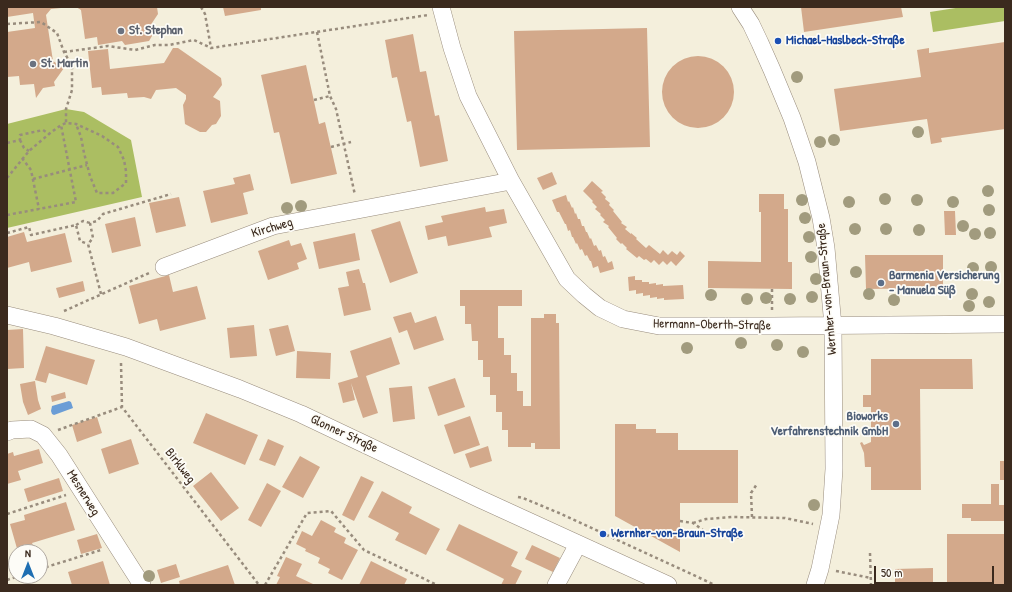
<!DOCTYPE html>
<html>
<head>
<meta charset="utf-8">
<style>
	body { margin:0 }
	#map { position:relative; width:1012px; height:592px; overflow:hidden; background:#f4efdc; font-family:"Patrick Hand",sans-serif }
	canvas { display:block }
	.frame { position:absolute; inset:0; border:8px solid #3b2a1e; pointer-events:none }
	.north { position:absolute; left:8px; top:544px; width:40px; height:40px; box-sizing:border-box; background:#fdfcf7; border:1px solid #afa8a0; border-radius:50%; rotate:0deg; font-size:11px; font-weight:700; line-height:16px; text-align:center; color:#3b2a1e }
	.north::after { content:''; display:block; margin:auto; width:14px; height:18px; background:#1f6fb2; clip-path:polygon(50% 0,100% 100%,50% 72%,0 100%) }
	.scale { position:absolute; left:874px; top:566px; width:120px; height:18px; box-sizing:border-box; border:2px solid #3b2a1e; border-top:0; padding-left:5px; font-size:12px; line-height:14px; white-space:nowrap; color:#3b2a1e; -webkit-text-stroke:3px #fdfcf7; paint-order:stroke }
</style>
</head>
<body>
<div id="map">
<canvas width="1012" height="592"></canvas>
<div class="frame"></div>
<div class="north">N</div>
<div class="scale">50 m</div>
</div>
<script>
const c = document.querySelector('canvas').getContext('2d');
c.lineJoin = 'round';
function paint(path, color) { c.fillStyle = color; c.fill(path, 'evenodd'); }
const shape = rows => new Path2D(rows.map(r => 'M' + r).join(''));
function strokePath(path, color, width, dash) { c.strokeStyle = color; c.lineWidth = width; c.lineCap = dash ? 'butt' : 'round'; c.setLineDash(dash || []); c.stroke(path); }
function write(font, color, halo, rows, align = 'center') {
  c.font = font + ' "Patrick Hand",sans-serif'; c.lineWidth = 3.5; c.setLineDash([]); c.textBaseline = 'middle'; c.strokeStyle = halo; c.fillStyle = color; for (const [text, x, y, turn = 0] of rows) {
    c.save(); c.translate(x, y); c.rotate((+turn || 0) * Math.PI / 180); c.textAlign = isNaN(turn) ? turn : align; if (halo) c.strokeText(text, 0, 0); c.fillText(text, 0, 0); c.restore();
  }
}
const green = shape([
	[962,7,1005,7,1005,21,933,32,930,12],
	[66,109,84,112,131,140,142,197,7,228,7,124]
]);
const water = shape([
	[69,401,71,402,73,408,54,415,52,414,51,411,52,406]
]);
const building = shape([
	[7,7,61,7,61,8,51,9,46,15,53,61,64,68,54,82,55,86,43,88,36,98,34,84,20,85,19,76,7,77,7,32,35,28,33,13,7,17],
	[76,7,157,7,158,14,150,26,152,36,149,41,125,45,122,41,98,45,97,37,85,39,81,10],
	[223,7,261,7,261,10,225,16],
	[801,7,901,7,903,17,804,32],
	[647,28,650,147,517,150,514,31],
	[413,34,420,72,426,71,435,116,439,115,448,161,420,167,411,121,407,122,397,77,392,78,385,40],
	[1005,42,1005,129,941,138,942,142,931,144,927,119,840,131,834,89,921,77,917,50,929,48,929,53],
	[173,48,178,48,221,78,222,85,213,97,220,101,221,116,216,124,212,125,206,132,200,132,185,124,183,105,186,99,186,95,176,88,156,90,151,99,144,97,128,98,127,93,102,95,101,87,92,88,88,51,108,49,110,69,164,63],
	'662 92a36 36 0 1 1 72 0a36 36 0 1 1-72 0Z',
	[306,65,319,124,325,122,337,174,291,184,279,132,274,133,261,75],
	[552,172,557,184,543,190,537,178],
	[250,174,254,190,243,193,248,214,211,223,203,191,235,184,233,178],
	[592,181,603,191,601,192,606,197,605,199,610,203,609,205,614,210,613,211,622,222,621,223,627,227,625,229,631,234,631,233,637,238,636,239,646,248,649,245,660,254,663,250,668,255,672,251,677,255,680,251,685,256,676,266,671,261,667,265,663,261,659,265,654,260,651,263,646,259,644,260,639,256,637,258,626,249,627,248,622,243,621,244,616,239,617,238,608,227,609,226,603,222,605,220,600,215,601,214,595,209,597,207,592,202,593,201,583,191],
	[759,194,784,194,784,209,788,209,788,262,792,262,792,289,708,288,708,261,761,262,761,212,759,212],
	[566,195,568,202,569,201,572,208,573,207,575,214,576,213,578,219,580,219,582,226,584,226,586,232,587,232,590,239,591,238,594,246,596,245,599,251,601,250,603,257,605,256,608,263,612,261,614,269,600,273,598,266,593,268,591,261,590,261,587,255,585,256,582,249,580,250,577,243,576,244,573,237,572,237,570,230,568,231,566,224,565,224,559,212,557,212,552,200],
	[179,197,186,226,156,233,149,203],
	[485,207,486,212,504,209,507,223,489,227,492,237,448,246,446,236,428,240,425,226,443,222,441,216],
	[944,211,955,211,956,235,945,235],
	[135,217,141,246,112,253,105,224],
	[400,221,418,273,390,283,371,230],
	[24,232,27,242,65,233,72,262,31,272,29,262,7,268,7,237],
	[355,233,360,260,319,269,313,242],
	[289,240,291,246,301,243,307,259,297,263,299,269,268,280,258,251],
	[865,255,943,255,943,288,866,289],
	[359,269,363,283,365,283,371,310,344,316,338,288,349,286,346,272],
	[169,275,173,292,197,286,206,319,160,331,157,319,139,324,129,286],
	[635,276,635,280,642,280,642,282,649,282,649,284,656,283,656,285,663,284,663,286,683,285,684,299,664,300,664,298,657,299,657,297,650,298,650,295,643,296,643,293,636,294,636,290,629,291,628,277],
	[83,281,85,291,59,298,56,288],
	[460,290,522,290,522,306,498,306,498,338,504,338,504,355,511,355,511,373,517,373,517,391,523,391,523,406,531,406,531,318,544,318,544,314,556,314,556,323,559,323,560,449,535,449,535,443,531,443,531,447,508,447,508,430,502,430,502,412,496,412,496,395,490,395,490,377,483,377,483,360,478,360,478,341,472,341,471,324,465,324,465,306,460,306],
	[411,312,415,323,436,316,444,340,414,350,407,330,399,333,393,317],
	[254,325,257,356,230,358,227,328],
	[288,325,295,351,276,356,269,329],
	[23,329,24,368,7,369,7,330],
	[391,337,400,364,366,376,378,413,363,418,351,383,355,400,343,403,338,383,358,377,350,351],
	[46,346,95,360,87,385,49,373,46,383,35,380],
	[297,351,331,353,330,379,296,378],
	[871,359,972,359,973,389,920,389,921,490,871,490,871,467,865,467,864,453,860,443,862,442,864,445,871,442,871,407,863,407,863,395,871,395],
	[455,378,465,407,438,416,428,387],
	[35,381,38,400,41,409,28,415,23,402,20,384],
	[412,386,415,419,393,422,389,388],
	[65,392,66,398,52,402,51,396],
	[206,413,258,435,245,465,193,443],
	[470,416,480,445,454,454,444,425],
	[97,417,102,433,77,442,72,425],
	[615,424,636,424,636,429,656,429,656,433,678,433,678,450,738,450,738,503,680,503,680,552,615,516],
	[131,439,139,464,109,474,101,449],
	[268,439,284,446,275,466,259,460],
	[488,446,492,461,470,468,465,454],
	[39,449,43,463,18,471,21,480,7,484,7,454,13,452,14,456],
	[300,456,320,467,303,498,282,487],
	[1000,461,1005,461,1005,480,1000,480],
	[211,472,239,508,221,521,193,486],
	[361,476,374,482,354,521,342,515],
	[59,478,63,491,28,502,24,489],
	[267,483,281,491,261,527,248,520],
	[991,484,999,484,999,505,1005,505,1005,521,971,521,971,518,962,518,962,504,991,504],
	[382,491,412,507,409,513,440,529,426,555,395,540,399,533,368,517],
	[66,502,75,530,32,543,34,548,18,552,10,524,25,520,24,515],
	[321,520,336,528,334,532,346,538,344,543,358,550,342,580,328,573,330,569,318,563,320,558,305,551,306,549,296,544,302,531,312,536],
	[459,524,518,552,511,566,522,571,515,585,501,585,504,579,446,550],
	[97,534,102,548,81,554,77,540],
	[947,534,1005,534,1005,585,947,585],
	[532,545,560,558,553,572,525,559],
	[286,557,302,564,296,576,313,584,312,585,276,585,280,577,277,576],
	[103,561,110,585,72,585,68,572],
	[371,561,407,579,404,585,359,585],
	[176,564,180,577,161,583,157,570],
	[228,565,235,585,180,585,179,581],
	[933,568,933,585,895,585,895,569]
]);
const path = shape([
	[201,7,205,14,211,48],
	[7,24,41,22,57,33,64,52,72,66,72,90,66,109,66,123],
	[317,32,330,96,336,109,355,195],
	[64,52,108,46,135,50,155,45,169,45,194,40,211,48,428,15],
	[314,100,330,96],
	[20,140,24,148,29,151],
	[7,143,20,140,20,135,43,130,49,134],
	[331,147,351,142],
	[22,158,31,170,39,209],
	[7,178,29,151,49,134,61,125,66,123,76,124,102,136,118,147,124,160,126,171,126,183,113,193,97,193,90,176,84,153,81,137,76,124],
	[33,179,87,165],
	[7,215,76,202,61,125],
	[76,225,83,221,90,223],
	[7,233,29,227,31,235,76,225,80,241,88,244],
	[772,289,772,310],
	[101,294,88,244,93,238,90,223,97,221,103,214,171,194],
	[64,311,149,273],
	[121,363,122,407,259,585],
	[58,430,122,407],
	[518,497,523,498,559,513,715,585],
	[7,514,66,495],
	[752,517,751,493,757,484],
	[680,521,693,523,711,536,742,538],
	[693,523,706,519,732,517,785,518,813,524],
	[870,553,871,585],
	[40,569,101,550],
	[836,571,871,578],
	[7,580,19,576],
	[265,585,307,513,331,511,364,550,437,585]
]);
const minor = shape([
	[441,7,452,48,468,96,511,181,567,279,584,295,600,308,623,319,659,326,772,326,1005,324],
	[740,7,751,24,760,43,772,70,792,118,807,162,821,218,826,248,833,326,834,469,832,500,831,515,820,569,815,585],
	[164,267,273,226,511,181],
	[7,315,54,326,126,347,240,389,301,414,480,499,668,585],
	[7,432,12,430,31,429,43,435,59,455,142,585],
	[556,585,578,544]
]);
const trees = [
	[797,77],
	[918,132],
	[834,140],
	[820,142],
	[988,191],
	[885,199],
	[802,200],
	[917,200],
	[849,202],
	[953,202],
	[301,206],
	[287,208],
	[989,210],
	[805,218],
	[963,226],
	[855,229],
	[886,229],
	[919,230],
	[990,233],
	[975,234],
	[809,237],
	[811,257],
	[991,267],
	[973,268],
	[856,272],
	[816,279],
	[869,294],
	[972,294],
	[711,295],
	[812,297],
	[766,298],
	[747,299],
	[790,299],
	[894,300],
	[989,302],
	[969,306],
	[741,343],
	[777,345],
	[687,348],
	[803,352],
	[814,505],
	[149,576]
];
const markers = [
	[121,31,4,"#6b7280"],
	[778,41,4,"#1a4fb4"],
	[33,64,4,"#6b7280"],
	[881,283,4,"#5c6f8a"],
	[896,424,4,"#5c6f8a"],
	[603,534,4,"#1a4fb4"]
];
const worshipNames = [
	["St. Stephan",129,31],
	["St. Martin",41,64]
];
const transitNames = [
	["Michael-Haslbeck-Straße",786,41],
	["Wernher-von-Braun-Straße",611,534]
];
const streetNames = [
	["Kirchweg",272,228,-16],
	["Wernher-von-Braun-Straße",827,289,-95],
	["Hermann-Oberth-Straße",712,325,1],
	["Glonner Straße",344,434,25],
	["Birklweg",180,466,52],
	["Mesnerweg",83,493,58]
];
const serviceNames = [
	["Barmenia Versicherung",889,276],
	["- Manuela Süß",889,291],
	["Bioworks",888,417,"right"],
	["Verfahrenstechnik GmbH",888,432,"right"]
];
paint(green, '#abbe62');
paint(water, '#6b9dd6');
paint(building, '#d3a98b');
strokePath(minor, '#988c7d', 18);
strokePath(path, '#988c7d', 2.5, [3, 3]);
strokePath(minor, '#fff', 17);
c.fillStyle = '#a19b7e';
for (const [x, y] of trees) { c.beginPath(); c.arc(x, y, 6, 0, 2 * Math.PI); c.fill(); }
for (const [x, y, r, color] of markers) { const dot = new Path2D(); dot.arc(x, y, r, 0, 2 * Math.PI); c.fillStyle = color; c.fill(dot); strokePath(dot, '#fdfcf7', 1.5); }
write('bold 13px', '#5b616d', '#fdfcf7', worshipNames, 'left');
write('bold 13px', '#164399', '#fdfcf7', transitNames, 'left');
write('13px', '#3b2a1e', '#fdfcf7', streetNames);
write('bold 13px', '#4e5e75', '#fdfcf7', serviceNames, 'left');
</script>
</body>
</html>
